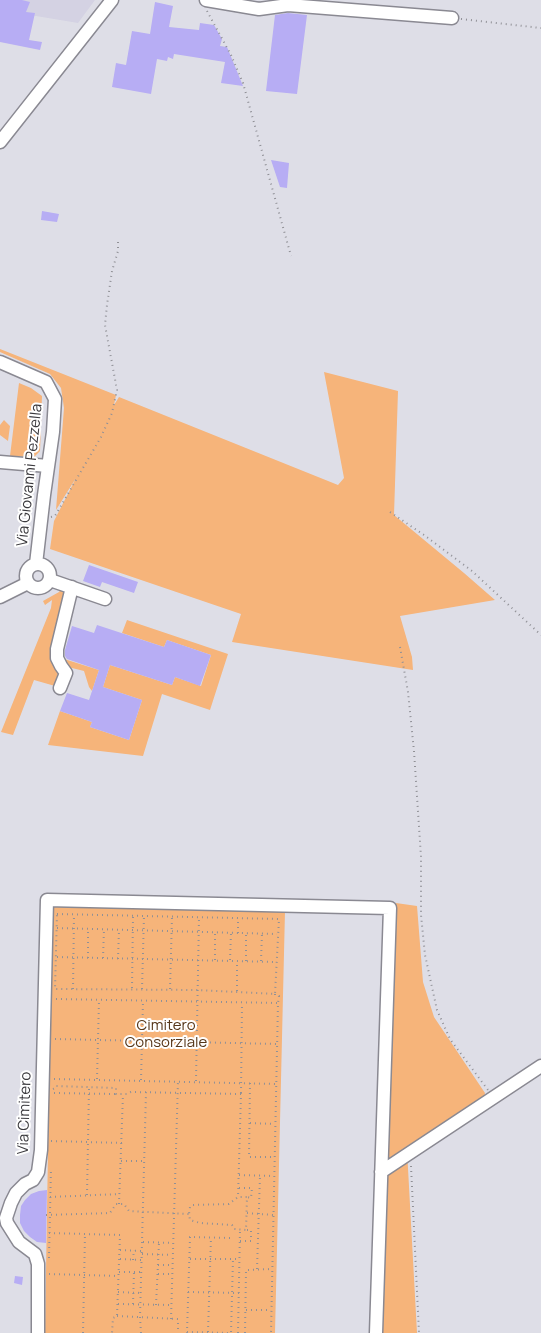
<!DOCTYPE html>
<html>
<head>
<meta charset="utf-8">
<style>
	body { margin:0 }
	canvas { display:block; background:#dedee7 }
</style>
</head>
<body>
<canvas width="541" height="1333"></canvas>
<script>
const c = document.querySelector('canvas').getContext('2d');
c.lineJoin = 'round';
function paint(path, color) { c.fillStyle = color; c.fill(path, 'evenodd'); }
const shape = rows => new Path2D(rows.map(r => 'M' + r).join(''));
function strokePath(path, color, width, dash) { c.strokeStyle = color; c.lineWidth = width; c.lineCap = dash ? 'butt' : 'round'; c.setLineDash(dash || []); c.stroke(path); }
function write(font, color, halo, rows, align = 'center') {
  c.font = font + ' Manrope,sans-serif'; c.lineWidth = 4; c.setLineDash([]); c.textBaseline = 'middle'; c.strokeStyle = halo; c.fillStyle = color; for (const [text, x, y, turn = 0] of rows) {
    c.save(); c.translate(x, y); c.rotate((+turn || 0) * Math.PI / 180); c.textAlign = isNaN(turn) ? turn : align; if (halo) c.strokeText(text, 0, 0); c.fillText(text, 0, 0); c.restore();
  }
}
const built = shape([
	[0,0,95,0,78,23,0,10]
]);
const green = shape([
	[0,349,116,395,114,405,119,397,338,485,344,478,324,372,398,391,394,515,464,573,495,600,400,616,412,657,413,670,232,642,241,614,50,549,54,521,76,478,56,510,64,408,61,388,50,374,0,352],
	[19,383,31,388,42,396,40,451,34,457,10,456],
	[4,420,10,426,8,441,0,435,0,425],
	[61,589,66,593,59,669,55,686,34,680,13,735,1,732,51,608,52,600,45,605,43,601,59,592],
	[127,620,228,654,210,710,162,694,143,756,48,745,60,711,92,722,90,727,129,740,142,700,103,687,110,665,172,685,175,677,201,686,211,655,167,640,164,647,122,633],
	[61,658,99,670,92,691,89,687,84,671,68,667],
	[396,903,417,906,423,982,434,1017,485,1093,484,1098,407,1150,417,1333,375,1333,387,1152],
	[52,905,285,911,275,1333,45,1333]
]);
const building = shape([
	[0,0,22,0,30,2,26,12,35,13,29,40,42,42,40,50,0,42],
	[155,2,173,6,169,27,199,30,200,23,214,25,222,39,220,46,227,47,243,86,221,83,225,62,174,54,173,59,168,57,167,61,157,59,151,94,112,87,116,63,126,65,132,31,150,34],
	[288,13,307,15,297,94,266,91,275,15],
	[271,160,289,163,287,188,280,187],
	[42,211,59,214,57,222,41,220],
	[89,565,138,582,134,593,102,582,100,587,83,581],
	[97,625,164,647,167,640,211,655,200,686,175,677,172,685,110,665,103,687,142,700,129,740,90,727,92,722,60,711,67,693,89,700,99,670,67,659,65,656,65,650,72,626,94,633],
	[47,1190,46,1243,37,1242,30,1237,24,1231,20,1223,20,1215,21,1206,25,1200,31,1194,39,1191],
	[15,1276,23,1277,22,1285,14,1283]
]);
const path = shape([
	[207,11,231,55,243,83,291,256],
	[461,19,541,28],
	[390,512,424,535,472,571,541,635],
	[51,517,55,516,101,437,112,413,117,390,105,325,107,305,112,271,118,251,118,240],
	[400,647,408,692,414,751,421,857,421,915,425,955,437,1010,450,1039,488,1090],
	[57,914,279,919,275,994,198,990,55,989,57,914],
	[57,928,277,934],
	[238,933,238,918],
	[57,957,277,962],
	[88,958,88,929],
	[103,958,104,929],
	[118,959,119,930],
	[215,960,215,932],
	[230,960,231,933],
	[246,961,246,933],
	[261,961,262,933],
	[132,988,133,916],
	[73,989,74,915],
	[142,989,144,916],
	[170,989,172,917],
	[237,991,237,961],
	[275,994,275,995,279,996,278,1003],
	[56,999,278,1003,271,1333],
	[55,1039,277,1044],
	[54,1079,276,1084],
	[97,1079,99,1000],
	[141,1080,143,1001],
	[196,1081,199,917],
	[250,1083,249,1157,275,1157],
	[53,1089,55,1088,56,1086,116,1088,116,1094,127,1094,131,1092,241,1094,238,1197],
	[54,1093,116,1094],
	[241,1093,242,1003],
	[250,1123,275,1124],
	[51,1141,122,1143],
	[121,1161,145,1161],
	[411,1166,419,1333],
	[239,1175,274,1176],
	[239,1188,252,1188,251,1198,247,1197],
	[87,1195,89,1088],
	[50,1197,120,1194],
	[119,1204,123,1094],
	[247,1213,273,1215],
	[46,1215,110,1213,116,1204,124,1204,129,1211,189,1214,190,1220,200,1223,232,1225,234,1229,246,1230,247,1197,238,1197,229,1204,192,1205,190,1207,189,1214],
	[49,1233,120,1235,117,1316,113,1318,112,1333],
	[230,1238,190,1237,187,1332,231,1333,233,1259],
	[240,1241,251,1241,251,1230,246,1230],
	[143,1242,173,1243],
	[120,1250,142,1251],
	[142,1254,172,1255],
	[49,1258,51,1168],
	[120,1259,142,1260],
	[190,1259,239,1259],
	[133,1260,134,1250],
	[158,1265,172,1265],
	[257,1269,260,1176],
	[119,1272,142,1272],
	[49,1274,119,1276],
	[158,1274,172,1274],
	[118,1292,141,1293],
	[188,1292,239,1293],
	[118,1304,170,1305],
	[133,1304,134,1272],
	[156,1305,159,1243],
	[246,1310,271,1310],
	[117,1316,178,1319,178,1333],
	[171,1319,178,1081],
	[208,1332,211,1237],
	[83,1333,85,1234],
	[141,1333,140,1317,146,1092],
	[238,1333,240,1230],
	[245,1333,246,1270,272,1269]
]);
const minor = shape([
	[206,0,259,9,288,5,452,18],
	[0,142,112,0],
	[0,362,46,382,55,399,53,432,44,495,36,564],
	[0,462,48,466],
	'26 576a12 12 0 1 1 24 0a12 12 0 1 1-24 0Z',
	[50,580,105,599],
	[0,597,28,583],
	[60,688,66,673,61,666,57,658,57,649,72,587],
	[381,1172,541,1066],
	[38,1333,38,1264,35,1254,19,1242,7,1223,6,1218,11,1203,16,1193,25,1184,33,1180,38,1172,41,1150,47,900,390,908,376,1333]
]);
const streetNames = [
	["Via Giovanni Pezzella",30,475,-84],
	["Via Cimitero",25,1113,-88]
];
const parkNames = [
	["Cimitero",166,1026],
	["Consorziale",166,1043]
];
paint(built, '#d4d2e3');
paint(green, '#f6b47a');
paint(building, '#b7adf4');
strokePath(minor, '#8a8992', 15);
strokePath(path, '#909096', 2, [1, 4]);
strokePath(minor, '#fff', 12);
write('15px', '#3a393d', '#fff', streetNames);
write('15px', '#563619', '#fff', parkNames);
</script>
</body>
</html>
